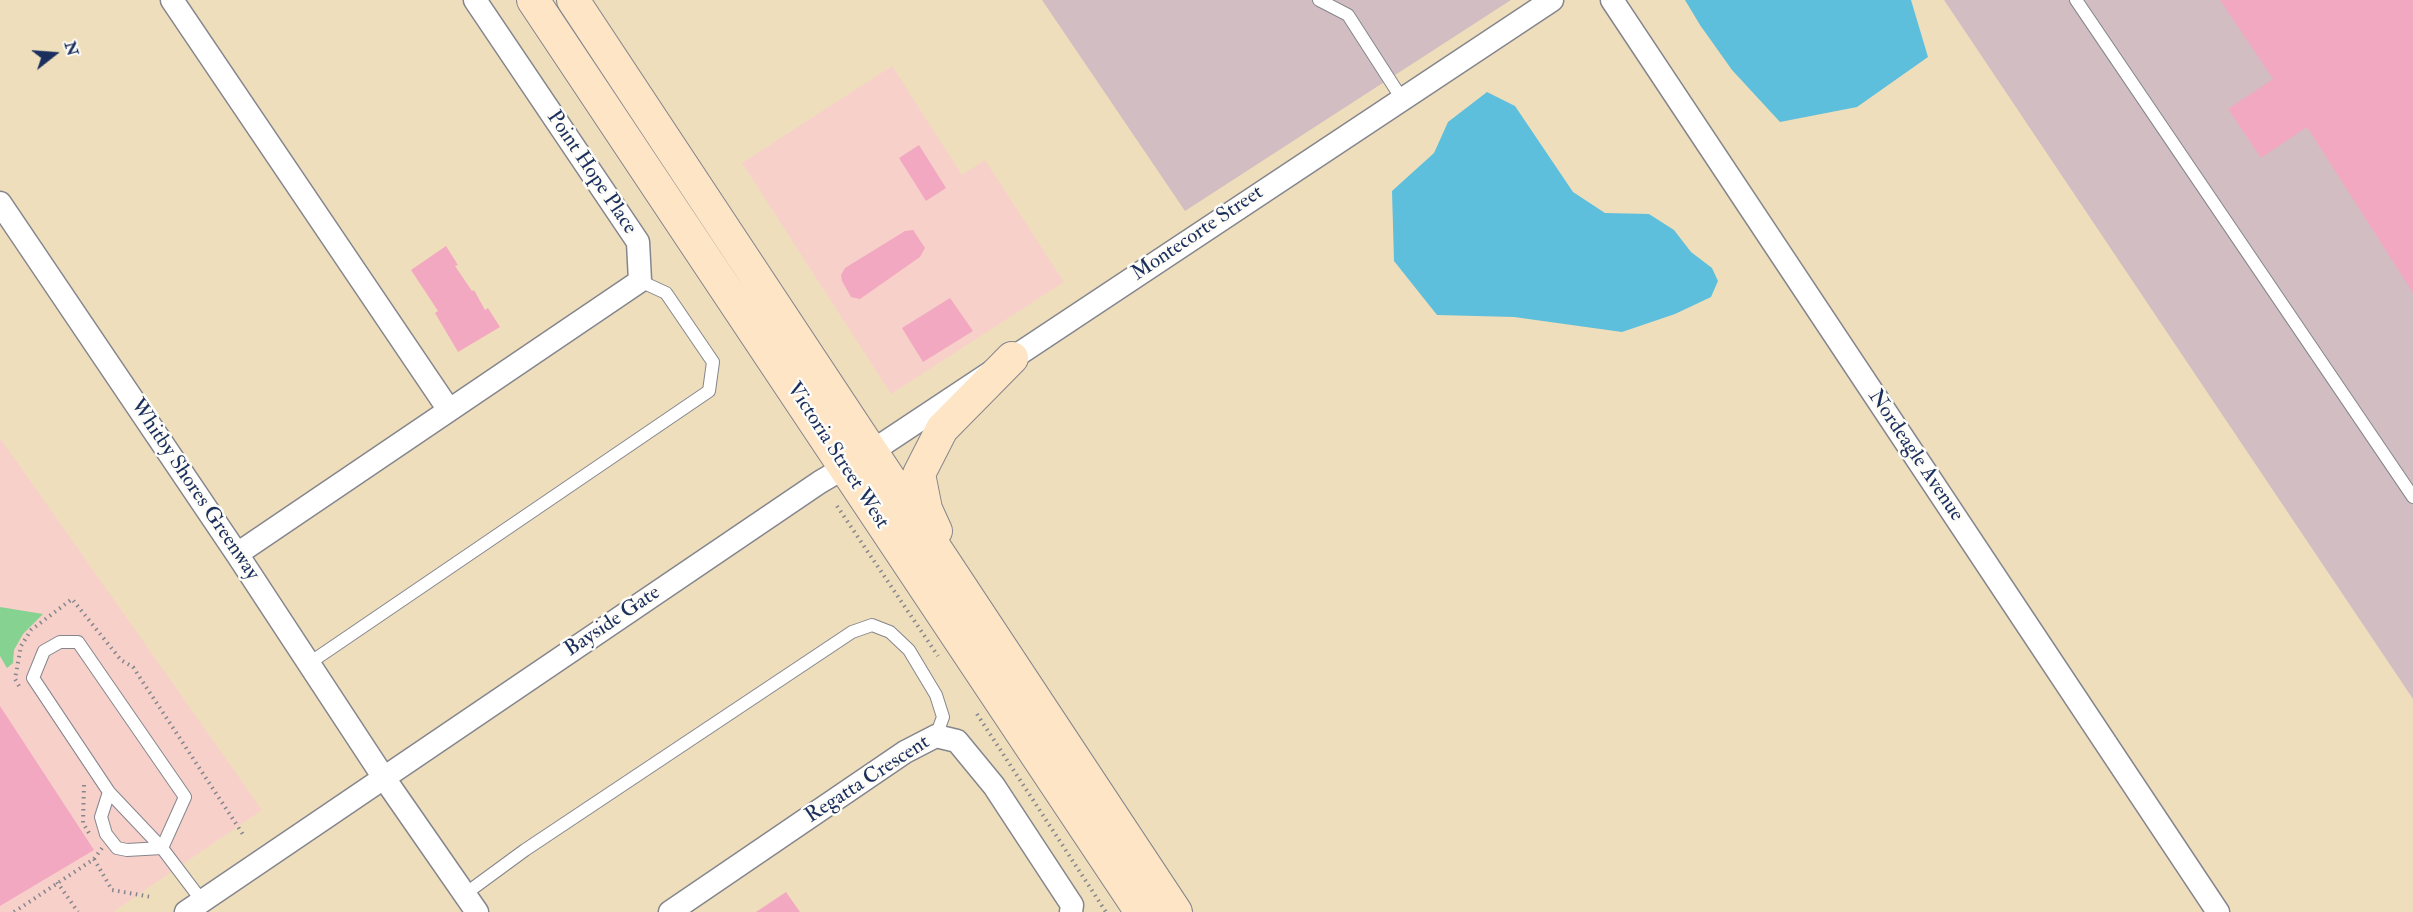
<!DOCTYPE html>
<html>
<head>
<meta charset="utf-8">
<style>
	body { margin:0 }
	#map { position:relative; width:2413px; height:912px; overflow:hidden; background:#efdebc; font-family:"IM FELL Double Pica",serif }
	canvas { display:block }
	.north { position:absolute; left:24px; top:24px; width:60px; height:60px; -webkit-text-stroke:4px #fdfcf7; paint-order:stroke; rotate:73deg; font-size:16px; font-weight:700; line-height:24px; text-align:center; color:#1b2f5e }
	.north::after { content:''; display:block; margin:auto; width:21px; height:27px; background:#1b2f5e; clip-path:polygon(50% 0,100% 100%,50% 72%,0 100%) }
</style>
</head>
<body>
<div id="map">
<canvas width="2413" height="912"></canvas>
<div class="north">N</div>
</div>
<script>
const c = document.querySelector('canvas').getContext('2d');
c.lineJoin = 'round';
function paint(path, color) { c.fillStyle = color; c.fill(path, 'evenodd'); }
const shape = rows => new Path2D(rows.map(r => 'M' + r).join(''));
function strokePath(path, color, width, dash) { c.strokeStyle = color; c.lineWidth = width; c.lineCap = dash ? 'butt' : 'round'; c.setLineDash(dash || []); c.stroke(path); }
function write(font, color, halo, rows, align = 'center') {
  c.font = font + ' "IM FELL Double Pica",serif'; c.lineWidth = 5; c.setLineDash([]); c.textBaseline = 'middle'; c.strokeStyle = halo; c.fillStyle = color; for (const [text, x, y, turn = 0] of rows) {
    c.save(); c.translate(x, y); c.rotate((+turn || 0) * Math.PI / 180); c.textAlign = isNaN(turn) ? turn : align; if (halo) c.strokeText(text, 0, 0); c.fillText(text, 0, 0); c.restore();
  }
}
const built = shape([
	[892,66,962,175,985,160,1064,282,891,394,742,163],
	[0,438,262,810,113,912,0,912]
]);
const industrial = shape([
	[1042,0,1511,0,1185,211],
	[1944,0,2413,0,2413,699]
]);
const green = shape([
	[0,607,43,614,23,634,14,650,13,663,7,668,0,656]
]);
const water = shape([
	[1685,0,1911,0,1928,57,1857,107,1780,122,1732,70,1700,25],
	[1487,92,1515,106,1573,192,1605,213,1649,214,1674,230,1691,252,1712,268,1718,281,1711,297,1675,314,1622,332,1514,317,1437,315,1394,261,1392,191,1434,153,1448,122]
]);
const building = shape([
	[2220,0,2413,0,2413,293,2307,127,2261,158,2228,109,2273,79],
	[919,145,946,188,926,201,899,158],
	[913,230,925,248,920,257,860,299,851,297,842,281,841,275,845,268,905,231],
	[446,246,458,265,455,266,472,291,474,290,485,310,488,308,500,327,458,352,435,313,438,311,411,270],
	[950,298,973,331,923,362,902,328],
	[0,706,94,850,0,906],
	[786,892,800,912,756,912]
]);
const path = shape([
	[837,506,938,656],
	[19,686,15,679,21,646,31,630,72,599,121,660,133,667,244,836],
	[977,714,1106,912],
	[84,785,83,823,89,833],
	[94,859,112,890,151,897],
	[57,882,78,912],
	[14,912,94,859,102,848]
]);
const lane = shape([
	[1319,0,1348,15,1402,99],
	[2076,0,2413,497],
	[308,664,709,391,713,362,666,293,640,281],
	[109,792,101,817,106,834,117,848,127,850,162,848],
	[162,848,109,792,33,678,44,651,60,642,78,642,185,797,162,848,202,901],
	[465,894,525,850,852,632,872,625,890,632,909,650,936,695,943,717,936,736]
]);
const street = shape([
	[172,0,449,410],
	[1612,0,2218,912],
	[0,203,237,554,384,778,477,912],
	[237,554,640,281,638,242,475,0],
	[186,912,820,482,871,452,1552,0],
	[670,912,905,752,936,736,957,741,994,786,1072,905,1071,912]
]);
const secondary = shape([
	[533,0,1141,912],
	[573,0,1176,912],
	[936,531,926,509,919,474,942,429,1012,358]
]);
const streetNames = [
	["Point Hope Place",591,173,56],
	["Montecorte Street",1198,234,-34],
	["Victoria Street West",837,456,57],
	["Nordeagle Avenue",1915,456,56],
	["Whitby Shores Greenway",194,490,56],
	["Bayside Gate",613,622,-34],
	["Regatta Crescent",868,780,-33]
];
paint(built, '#f7d0ca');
paint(industrial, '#d2bec2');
paint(green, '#85d291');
paint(water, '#5dbfdc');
paint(building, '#f3a8c1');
strokePath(lane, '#85868d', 14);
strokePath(street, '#85868d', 25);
strokePath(secondary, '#85868d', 34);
strokePath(path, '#85868d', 4, [1.5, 4.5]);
strokePath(lane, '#fff', 12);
strokePath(street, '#fff', 22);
strokePath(secondary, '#fde5c5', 32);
write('21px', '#1b2f5e', '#fdfcf7', streetNames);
</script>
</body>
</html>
